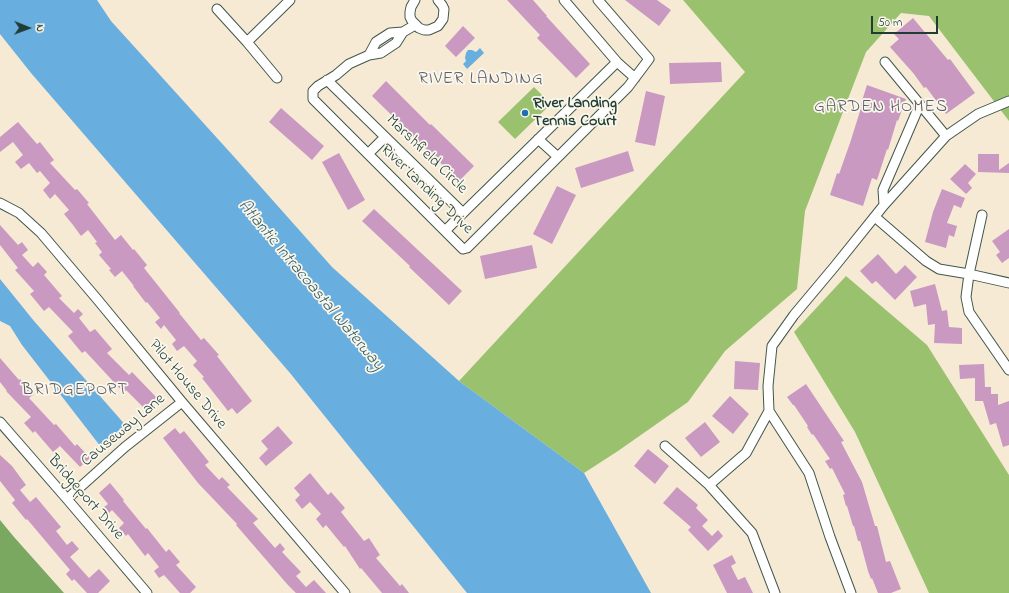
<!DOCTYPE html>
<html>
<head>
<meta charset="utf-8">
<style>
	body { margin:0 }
	#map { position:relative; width:1009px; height:593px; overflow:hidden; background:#f6ead5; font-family:"Indie Flower",sans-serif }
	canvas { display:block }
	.north { position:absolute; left:8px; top:8px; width:40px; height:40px; -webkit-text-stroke:3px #fbf7ec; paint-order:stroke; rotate:91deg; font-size:11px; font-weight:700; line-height:16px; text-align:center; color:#1f3d34 }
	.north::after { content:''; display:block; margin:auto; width:14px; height:18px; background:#1f3d34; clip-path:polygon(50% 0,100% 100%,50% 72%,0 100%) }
	.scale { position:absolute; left:871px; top:16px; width:67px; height:18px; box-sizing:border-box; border:2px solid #1f3d34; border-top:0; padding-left:5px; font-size:12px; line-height:14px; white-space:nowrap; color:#1f3d34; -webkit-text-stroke:3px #fbf7ec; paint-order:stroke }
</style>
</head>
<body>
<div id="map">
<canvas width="1009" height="593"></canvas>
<div class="north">N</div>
<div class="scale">50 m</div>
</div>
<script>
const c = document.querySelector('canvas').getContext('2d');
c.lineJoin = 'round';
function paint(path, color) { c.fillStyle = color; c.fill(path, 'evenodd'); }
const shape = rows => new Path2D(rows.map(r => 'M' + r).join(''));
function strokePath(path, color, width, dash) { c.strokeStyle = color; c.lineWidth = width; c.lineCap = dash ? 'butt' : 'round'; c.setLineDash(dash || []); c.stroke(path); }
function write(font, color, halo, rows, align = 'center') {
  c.font = font + ' "Indie Flower",sans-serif'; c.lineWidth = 3.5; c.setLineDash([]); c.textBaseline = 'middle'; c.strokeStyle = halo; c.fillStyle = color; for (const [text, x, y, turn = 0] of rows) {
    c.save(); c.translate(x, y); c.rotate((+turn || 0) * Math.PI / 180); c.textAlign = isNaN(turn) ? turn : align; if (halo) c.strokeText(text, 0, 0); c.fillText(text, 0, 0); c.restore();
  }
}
const green = shape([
	[683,0,1009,0,1009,121,929,16,901,13,866,52,805,211,797,289,725,351,688,402,618,451,584,473,459,381,745,72],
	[534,87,551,104,515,139,498,122],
	[846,276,927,345,1009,475,1009,593,929,593,855,432,794,332]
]);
const forest = shape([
	[0,520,14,537,64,593,0,593]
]);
const water = shape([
	[0,0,97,0,111,21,236,159,332,267,459,381,584,473,651,593,467,593,290,373,31,73,0,34],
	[480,48,484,53,467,69,463,64,466,61,465,58,466,53,468,50,472,50,476,52],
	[0,279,34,321,128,428,101,447,22,345,10,326,0,321]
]);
const building = shape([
	[507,0,533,0,547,16,546,16,590,64,576,78,537,38,540,35],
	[625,0,657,0,671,10,659,26],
	[913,18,948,60,950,59,975,93,946,114,926,87,924,88,914,74,890,47,899,39,894,34],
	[463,26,475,38,456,57,445,46],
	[721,62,722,82,670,84,669,63],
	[386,81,430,125,431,124,474,166,459,181,372,96],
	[867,85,906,99,898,121,897,120,888,150,887,149,877,180,872,178,863,206,830,195,837,173,839,174,850,143,861,108,860,107],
	[646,91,665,96,655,146,635,142],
	[281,108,324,146,312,160,269,122],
	[18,122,37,144,40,142,54,160,50,163,75,190,77,189,89,203,87,204,115,240,121,235,133,250,134,249,147,265,144,268,180,313,179,313,201,340,204,338,219,355,217,356,252,401,237,414,232,408,228,411,202,378,204,377,193,365,197,361,184,346,177,351,172,344,176,340,164,325,161,329,155,322,160,318,147,302,146,303,133,286,134,286,122,271,115,277,109,270,111,269,99,255,102,252,95,243,97,242,88,230,81,236,73,225,64,214,69,210,55,194,50,199,43,190,50,183,40,171,37,173,29,163,21,169,15,162,23,155,13,142,0,152,0,137],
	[628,151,634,171,581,188,575,168],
	[339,153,365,200,348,210,322,162],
	[978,154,999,154,999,170,1009,163,1009,173,978,172],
	[965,164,976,174,968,183,972,188,966,194,950,179],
	[557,186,576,195,552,244,533,234],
	[942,189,965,198,961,208,954,205,947,223,957,226,954,237,949,235,946,248,925,242,933,212],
	[374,209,462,291,449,305,409,267,410,266,362,221],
	[0,225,18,245,22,242,28,250,22,255,33,267,38,262,47,272,44,275,62,296,59,298,74,313,78,309,83,314,79,318,90,332,95,329,112,349,107,353,129,375,132,372,157,398,145,409,126,390,124,393,85,351,82,353,68,336,73,332,49,307,44,311,30,294,34,291,15,270,18,268,0,245],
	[1009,229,1009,258,1002,263,996,255,1000,252,992,241],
	[532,245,537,268,485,279,480,256],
	[878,254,896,274,905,265,917,277,895,300,876,281,872,284,860,271],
	[935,284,942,311,947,310,949,327,962,328,962,344,934,343,935,324,928,325,926,304,914,307,910,291],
	[0,358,19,380,20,379,34,394,29,398,54,425,56,424,75,446,77,444,90,458,80,467,60,446,53,452,35,431,33,433,24,423,31,417,6,391,7,391,0,382],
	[735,361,760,363,758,390,734,389],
	[984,364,985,387,991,387,991,394,998,394,998,405,1009,401,1009,445,1003,447,996,423,990,425,983,401,975,401,975,378,960,379,959,365],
	[806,384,844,441,841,442,862,482,875,526,877,526,886,562,890,561,901,589,891,593,878,593,872,578,871,579,868,571,860,541,858,541,854,526,853,526,847,506,846,506,843,495,845,494,832,468,830,469,825,461,830,459,813,434,812,435,807,427,808,426,794,405,793,405,787,397],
	[730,396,749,414,733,434,712,416],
	[705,422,720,442,701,457,685,438],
	[278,426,293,443,266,466,259,458,268,449,261,441],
	[175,428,180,434,184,431,209,462,205,465,219,480,222,477,230,485,227,487,258,519,253,523,275,548,280,543,285,549,282,552,301,572,296,576,306,587,314,580,326,593,296,593,287,584,236,525,237,524,198,483,163,438],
	[648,449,669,466,655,484,634,466],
	[0,455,12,466,26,485,20,490,30,502,36,497,61,527,56,531,67,545,72,541,79,549,70,557,89,578,99,569,110,581,98,593,87,593,74,579,72,581,66,574,70,570,27,519,26,520,12,503,15,500,0,481],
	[310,473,328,495,331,492,345,508,341,512,364,541,369,538,380,555,376,558,400,586,402,584,409,593,382,593,361,568,360,569,345,546,344,547,326,525,323,528,316,519,321,514,310,502,302,509,295,500,300,495,294,488],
	[110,483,124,500,123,501,146,529,147,528,166,552,169,549,180,562,176,565,196,587,190,593,180,593,164,575,159,578,154,571,159,567,148,553,145,556,128,534,126,536,119,528,124,523,112,510,108,514,103,508,108,504,99,493],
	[677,487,698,505,696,508,708,520,702,526,712,536,718,530,723,536,708,551,688,530,691,527,663,503],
	[732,555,736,563,731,566,738,580,745,577,753,593,727,593,713,565]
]);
const minor = shape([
	[415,0,411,7,410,12,410,17,412,21,419,28,424,30,429,30,438,26,443,19,444,9,442,5,438,0],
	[217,9,247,42,277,78],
	[415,25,403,32,396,43,381,53,369,55,349,64,336,75,318,86,313,91,313,99,463,249,467,248,628,87,649,59,598,0],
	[247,42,290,0],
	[369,55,376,42,390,33,403,32],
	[617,62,635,78],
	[885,62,946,136],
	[327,80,463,213,617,62,564,0],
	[538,139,558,157],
	[368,154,385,137],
	[0,203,19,213,41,233,97,299,182,402,345,593],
	[884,205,883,190,920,104],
	[982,215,969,274,1009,283],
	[875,217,926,261,939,269,969,274,966,297,969,312,1009,370],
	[445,231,463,213],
	[769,411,746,453,709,485,752,533,775,593],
	[0,422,67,499,147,593],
	[665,446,709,485],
	[67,499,125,447,182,402],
	[851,593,830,537,809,473,769,411,768,386,772,346,794,315,835,266,884,205,946,136,978,114,1009,101]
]);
const markers = [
	[525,113,4,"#1f6fb2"]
];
const poiNames = [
	["River Landing",533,104],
	["Tennis Court",533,122]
];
const streetNames = [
	["Marshfield Circle",426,155,44],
	["River Landing Drive",426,190,44],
	["Pilot House Drive",187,385,50],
	["Causeway Lane",124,431,-40],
	["Bridgeport Drive",85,498,49]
];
const neighbourhoodNames = [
	["RIVER LANDING",481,80],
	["GARDEN HOMES",881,108],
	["BRIDGEPORT",75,391]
];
const waterNames = [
	["Atlantic Intracoastal Waterway",310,286,50]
];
paint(green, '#9ac26e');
paint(forest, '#7ba861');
paint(water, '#68aede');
paint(building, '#c999c1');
strokePath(minor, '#3f574c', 11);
strokePath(minor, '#fff', 9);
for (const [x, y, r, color] of markers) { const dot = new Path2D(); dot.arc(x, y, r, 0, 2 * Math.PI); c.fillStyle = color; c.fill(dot); strokePath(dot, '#fbf7ec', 1.5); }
write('bold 16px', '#1f3d34', '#fbf7ec', poiNames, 'left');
write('16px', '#1f3d34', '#fbf7ec', streetNames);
c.letterSpacing = '1px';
write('17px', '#5a5d65', '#fbf7ec', neighbourhoodNames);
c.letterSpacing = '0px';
write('italic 17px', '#355f67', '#fbf7ec', waterNames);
</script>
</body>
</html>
